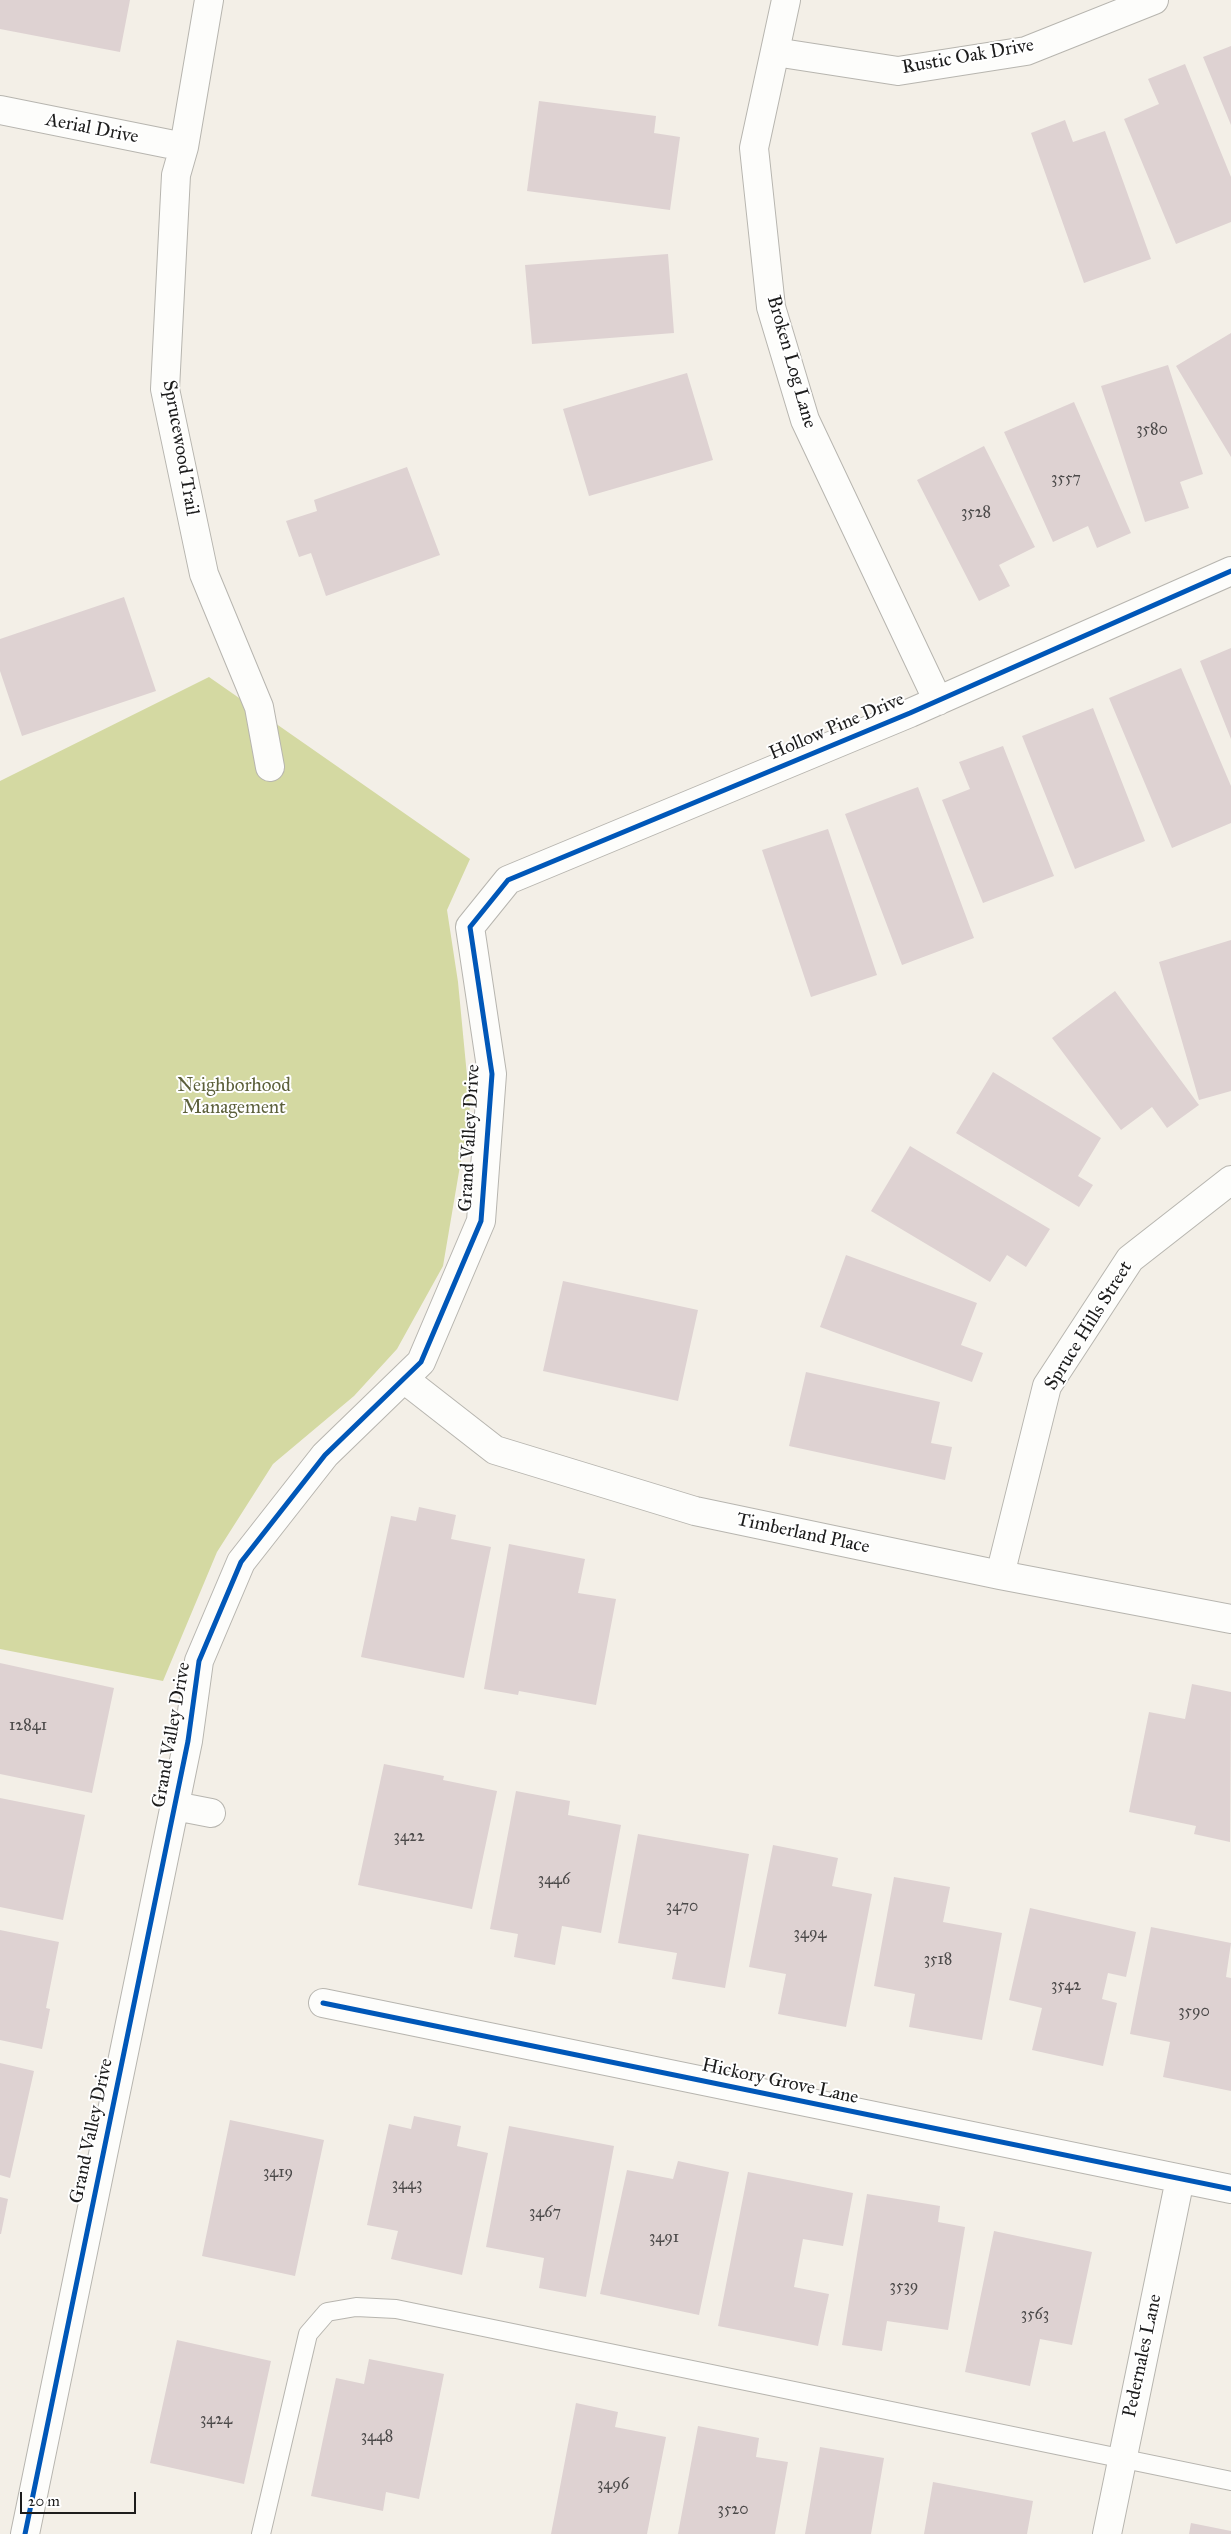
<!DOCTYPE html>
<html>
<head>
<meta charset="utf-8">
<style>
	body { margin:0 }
	#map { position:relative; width:1231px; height:2534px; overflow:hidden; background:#f3efe7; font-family:"IM FELL Great Primer",serif }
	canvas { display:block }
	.scale { position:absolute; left:20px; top:2492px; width:116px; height:22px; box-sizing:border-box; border:2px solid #1c1c1c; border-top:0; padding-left:6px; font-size:15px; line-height:18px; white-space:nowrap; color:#1c1c1c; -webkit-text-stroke:4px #fff; paint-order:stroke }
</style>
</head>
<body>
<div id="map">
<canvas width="1231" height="2534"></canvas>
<div class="scale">20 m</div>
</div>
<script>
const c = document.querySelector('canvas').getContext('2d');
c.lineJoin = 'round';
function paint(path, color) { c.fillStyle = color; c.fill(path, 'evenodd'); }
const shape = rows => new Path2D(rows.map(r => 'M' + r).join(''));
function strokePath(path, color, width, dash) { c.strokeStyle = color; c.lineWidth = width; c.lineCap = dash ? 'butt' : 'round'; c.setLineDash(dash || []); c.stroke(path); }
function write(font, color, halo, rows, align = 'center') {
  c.font = font + ' "IM FELL Great Primer",serif'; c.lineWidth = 4; c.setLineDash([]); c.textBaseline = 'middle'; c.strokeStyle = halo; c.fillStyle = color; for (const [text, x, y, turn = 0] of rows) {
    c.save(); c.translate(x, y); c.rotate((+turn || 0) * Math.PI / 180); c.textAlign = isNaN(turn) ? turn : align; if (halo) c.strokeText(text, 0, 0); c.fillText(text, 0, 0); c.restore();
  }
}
const green = shape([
	[209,677,470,859,447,910,458,982,470,1107,443,1266,397,1349,354,1396,273,1464,217,1552,163,1681,0,1649,0,781]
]);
const building = shape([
	[0,0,130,0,120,52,0,29],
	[1231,46,1231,125,1203,57],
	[1185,64,1231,177,1231,222,1176,244,1124,119,1159,104,1148,79],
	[539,101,656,116,654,133,680,137,670,210,527,191],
	[1065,120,1073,142,1105,131,1151,259,1084,283,1031,133],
	[668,254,674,333,532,344,525,265],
	[1231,333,1231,457,1176,366],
	[1168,365,1203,474,1180,482,1189,508,1145,522,1101,386],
	[687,373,713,460,589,496,563,409],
	[1074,402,1131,533,1097,548,1088,526,1053,542,1004,432],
	[984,446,1035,547,999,565,1010,586,979,601,917,480],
	[407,467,440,555,326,596,311,553,299,557,286,521,317,511,314,500],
	[124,597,156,691,22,736,0,671,0,639],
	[1231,648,1231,739,1200,661],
	[1181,668,1231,786,1231,823,1172,848,1109,698],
	[1093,708,1145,841,1075,869,1022,736],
	[1003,746,1054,876,983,903,942,800,970,789,959,762],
	[918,787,974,938,902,965,845,814],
	[828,829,877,975,811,997,762,850],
	[1231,940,1231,1091,1199,1100,1159,962],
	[1115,991,1199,1105,1167,1128,1152,1107,1121,1130,1052,1038],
	[993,1072,1101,1138,1078,1176,1093,1185,1079,1207,956,1133],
	[910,1146,1050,1229,1026,1267,1007,1255,990,1282,871,1211],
	[846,1255,977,1303,961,1345,983,1353,972,1382,820,1327],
	[563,1281,698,1310,678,1401,543,1371],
	[806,1372,940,1402,931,1443,952,1447,945,1480,789,1446],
	[419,1507,456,1515,451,1539,491,1547,464,1678,361,1657,391,1516,416,1521],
	[509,1544,585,1559,578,1593,616,1599,596,1705,519,1691,518,1695,484,1689],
	[0,1663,114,1688,92,1793,0,1774],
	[1192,1684,1231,1692,1230,1842,1194,1834,1196,1826,1129,1812,1149,1712,1185,1719],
	[384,1764,444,1776,443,1780,497,1791,472,1909,358,1885],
	[516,1791,570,1801,568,1815,621,1825,601,1933,562,1926,555,1965,514,1957,518,1934,490,1929],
	[0,1798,85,1815,63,1920,0,1907],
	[638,1834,749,1854,725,1988,672,1979,677,1953,618,1943],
	[773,1845,838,1858,832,1886,872,1894,846,2027,778,2014,786,1974,749,1967],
	[894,1877,950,1887,943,1922,1002,1933,982,2040,909,2027,915,1994,874,1986],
	[1030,1908,1136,1932,1126,1977,1108,1973,1102,1999,1117,2003,1103,2066,1032,2050,1042,2008,1009,2000],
	[1151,1927,1231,1943,1226,1977,1231,1978,1231,2091,1163,2077,1170,2042,1130,2034],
	[0,1930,59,1942,46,2008,50,2009,42,2049,0,2040],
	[0,2063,34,2071,10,2178,0,2175],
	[414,2116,461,2126,457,2146,488,2153,462,2275,391,2259,398,2231,367,2225,389,2124,411,2129],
	[230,2120,324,2140,295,2276,202,2256],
	[509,2126,614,2146,586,2297,539,2288,544,2258,486,2247],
	[678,2161,729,2172,699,2315,600,2294,627,2170,673,2179],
	[748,2172,853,2193,843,2246,803,2239,794,2287,829,2294,818,2346,718,2326],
	[867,2194,940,2206,938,2222,965,2227,948,2330,887,2321,882,2351,842,2345],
	[0,2197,8,2199,1,2234,0,2234],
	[994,2231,1092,2252,1072,2345,1040,2339,1030,2386,965,2372],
	[177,2340,271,2361,244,2484,150,2463],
	[369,2359,444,2374,419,2499,386,2492,383,2511,311,2496,336,2378,364,2384],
	[576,2403,618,2412,615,2427,666,2437,647,2534,551,2534],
	[698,2426,759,2438,756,2457,788,2462,775,2534,678,2534],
	[820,2447,884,2458,871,2534,805,2534],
	[933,2482,1033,2501,1027,2534,924,2534],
	[1191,2523,1231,2531,1231,2534,1189,2534]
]);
const service = shape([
	[261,2534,308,2334,327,2312,356,2307,396,2309,1231,2481]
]);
const minor = shape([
	[209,0,184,147,176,175,165,389,204,574,259,707,270,767],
	[786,0,754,148,771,307,805,420,938,701],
	[775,52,898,71,1026,51,1154,0],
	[0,110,184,147],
	[404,1379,495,1450,695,1511,1000,1575,1231,1619],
	[1000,1575,1047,1386,1130,1259,1231,1180],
	[175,1806,211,1813],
	[323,2003,1231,2189],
	[25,2534,188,1741,199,1661,241,1562,325,1455,421,1362,481,1221,492,1074,470,927,508,880,910,713,1231,571],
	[1107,2534,1180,2179]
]);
const cycleway = shape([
	[323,2003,1231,2189],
	[25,2534,188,1741,199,1661,241,1562,325,1455,421,1362,481,1221,492,1074,470,927,508,880,910,713,1231,571]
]);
const numberNames = [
	["3580",1152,430],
	["3557",1066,479],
	["3528",976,513],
	["12841",28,1726],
	["3422",409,1837],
	["3446",554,1880],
	["3470",682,1907],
	["3494",810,1934],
	["3518",938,1960],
	["3542",1066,1986],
	["3590",1194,2012],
	["3419",278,2173],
	["3443",407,2185],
	["3467",545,2213],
	["3491",664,2238],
	["3539",904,2287],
	["3563",1035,2315],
	["3424",216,2420],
	["3448",377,2437],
	["3496",613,2485],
	["3520",733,2510]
];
const streetNames = [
	["Rustic Oak Drive",968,57,-10],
	["Aerial Drive",92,129,11],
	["Broken Log Lane",791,362,74],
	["Sprucewood Trail",180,448,80],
	["Hollow Pine Drive",837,727,-23],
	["Grand Valley Drive",470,1138,-87],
	["Spruce Hills Street",1089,1326,-58],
	["Timberland Place",803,1534,12],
	["Grand Valley Drive",172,1735,-80],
	["Hickory Grove Lane",780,2082,12],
	["Grand Valley Drive",92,2131,-78],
	["Pedernales Lane",1143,2356,-78]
];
const parkNames = [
	["Neighborhood",234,1086],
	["Management",234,1108]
];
paint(green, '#d4d9a2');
paint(building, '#ded2d2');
strokePath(service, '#b7b5af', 20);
strokePath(minor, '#b7b5af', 30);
strokePath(service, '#fdfdfb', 18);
strokePath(minor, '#fdfdfb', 28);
strokePath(cycleway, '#0057b8', 5);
write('16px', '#4c4a4a', null, numberNames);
write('19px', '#1c1c1c', '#fff', streetNames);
write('19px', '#5c603b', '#fff', parkNames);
</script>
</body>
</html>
